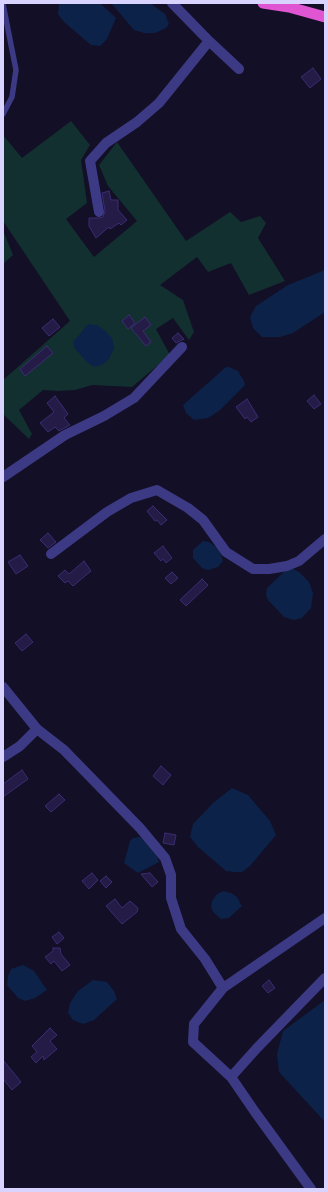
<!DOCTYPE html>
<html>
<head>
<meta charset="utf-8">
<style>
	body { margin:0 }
	#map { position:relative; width:328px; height:1192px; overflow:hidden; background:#130f26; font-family:Roboto,sans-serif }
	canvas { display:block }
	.frame { position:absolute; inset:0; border:4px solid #d9d4ff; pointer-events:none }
</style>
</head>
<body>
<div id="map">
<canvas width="328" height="1192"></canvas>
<div class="frame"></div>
</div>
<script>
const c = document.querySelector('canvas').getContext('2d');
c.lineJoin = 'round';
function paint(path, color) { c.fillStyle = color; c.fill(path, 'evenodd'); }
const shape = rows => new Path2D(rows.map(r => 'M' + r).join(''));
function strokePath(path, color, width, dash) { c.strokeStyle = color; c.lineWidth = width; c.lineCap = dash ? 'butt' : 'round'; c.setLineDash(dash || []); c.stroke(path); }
const green = shape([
	[71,121,90,145,81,160,87,203,66,219,94,257,137,221,108,186,99,165,117,142,186,241,230,212,241,222,260,216,266,223,258,238,285,281,249,295,231,263,208,272,197,257,160,285,183,300,194,332,189,340,173,318,156,329,170,355,132,387,92,385,75,390,58,391,43,390,19,410,32,434,29,439,3,414,3,380,70,321,3,221,3,135,22,158],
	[3,230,13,255,3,264]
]);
const water = shape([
	[59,3,100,3,116,18,107,39,100,46,91,45,64,22,58,14],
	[111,3,150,3,165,14,169,24,166,28,155,33,144,33,134,30],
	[325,270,325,312,293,333,280,337,262,337,253,328,250,317,256,306,288,285],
	[88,324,97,325,104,330,112,338,114,348,109,359,102,365,94,367,87,362,75,349,73,342],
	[226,367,229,367,238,371,244,381,245,385,219,411,208,418,194,420,186,413,183,405],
	[203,541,209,542,219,549,223,561,218,567,208,570,202,568,193,558,193,550],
	[289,567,299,572,309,582,313,593,311,608,302,618,294,620,284,617,268,600,266,595,267,588],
	[232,788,248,795,270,821,276,835,250,866,242,872,234,872,226,871,198,847,190,837,193,824,213,803],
	[140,837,146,841,156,853,159,862,138,873,124,863,130,841,133,838],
	[223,891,231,893,237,897,242,906,229,918,221,919,215,914,211,908,212,901,217,894],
	[23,965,34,971,47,990,35,998,25,1001,18,998,7,985,8,976,11,969],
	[93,980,107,982,114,991,117,999,94,1020,83,1024,73,1020,68,1013,70,1003,78,991],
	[325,1000,325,1122,279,1072,277,1054,283,1031]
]);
const building = shape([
	[313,68,321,79,310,88,301,77,313,68],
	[109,191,111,200,118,200,118,210,127,220,121,225,119,223,110,229,109,227,96,238,89,226,89,218,100,218,103,217,105,211,102,193,109,191],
	[129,315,135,323,128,329,122,321,129,315],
	[145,317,151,325,143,331,151,342,146,346,131,328,145,317],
	[53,319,60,327,49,336,42,328,53,319],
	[178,333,184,339,176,343,172,338,178,333],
	[47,346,53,353,25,376,20,369,47,346],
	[314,395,321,404,314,409,307,401,314,395],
	[55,396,68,414,64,418,70,425,59,431,55,427,48,432,40,423,54,412,47,403,55,396],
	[247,399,258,417,251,422,247,417,245,419,236,407,247,399],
	[153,506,167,520,161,525,157,520,155,521,147,511,153,506],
	[48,533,56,542,48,548,40,540,48,533],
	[163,546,172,558,166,563,163,559,161,561,154,553,163,546],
	[20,555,28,566,16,574,8,562,20,555],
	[84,561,91,571,73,586,68,581,65,583,58,576,65,570,69,574,84,561],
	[172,572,178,578,171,584,165,578,172,572],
	[202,579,208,585,186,606,180,600,202,579],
	[26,634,33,642,22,651,15,643,26,634],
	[161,766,171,775,163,785,153,776,161,766],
	[22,770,28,779,3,797,3,784,22,770],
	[59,794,65,800,51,812,45,806,59,794],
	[165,833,176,835,174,845,163,843,165,833],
	[92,873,98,880,89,889,82,881,92,873],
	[150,873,158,882,152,887,141,874,150,873],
	[106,876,112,882,106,888,100,881,106,876],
	[115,899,122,908,130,901,138,908,137,912,122,924,106,906,115,899],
	[59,932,64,938,57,944,52,937,59,932],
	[53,948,60,948,61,954,70,965,62,971,54,961,51,964,45,957,53,951,53,948],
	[269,980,275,988,268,993,262,986,269,980],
	[50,1028,57,1035,50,1041,57,1049,44,1060,43,1056,36,1063,31,1057,37,1052,32,1046,50,1028],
	[3,1060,21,1082,12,1090,3,1079,3,1060]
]);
const service = shape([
	[3,4,16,70,12,97,3,114]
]);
const minor = shape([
	[209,41,239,69],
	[99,212,90,161,106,143,137,122,159,103,209,41,172,3],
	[3,477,65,435,104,416,134,398,182,347],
	[51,554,107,512,131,498,157,490,188,508,203,520,226,552,253,569,269,569,287,566,299,561,325,539],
	[3,687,37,729,64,750,140,828,165,858,171,875,171,898,181,929,205,959,223,988,194,1024,193,1042,231,1077],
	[3,757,20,746,37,729],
	[223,988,325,918],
	[311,1189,255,1112,231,1077,257,1048,325,978]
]);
const trunk = shape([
	[263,3,289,7,325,17]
]);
paint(green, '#12302f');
paint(water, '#0c2248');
paint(building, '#241b47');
strokePath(building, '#3b2d73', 1);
strokePath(service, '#3d3a85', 5.5);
strokePath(minor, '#3d3a85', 10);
strokePath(trunk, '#e055d1', 11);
</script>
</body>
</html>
